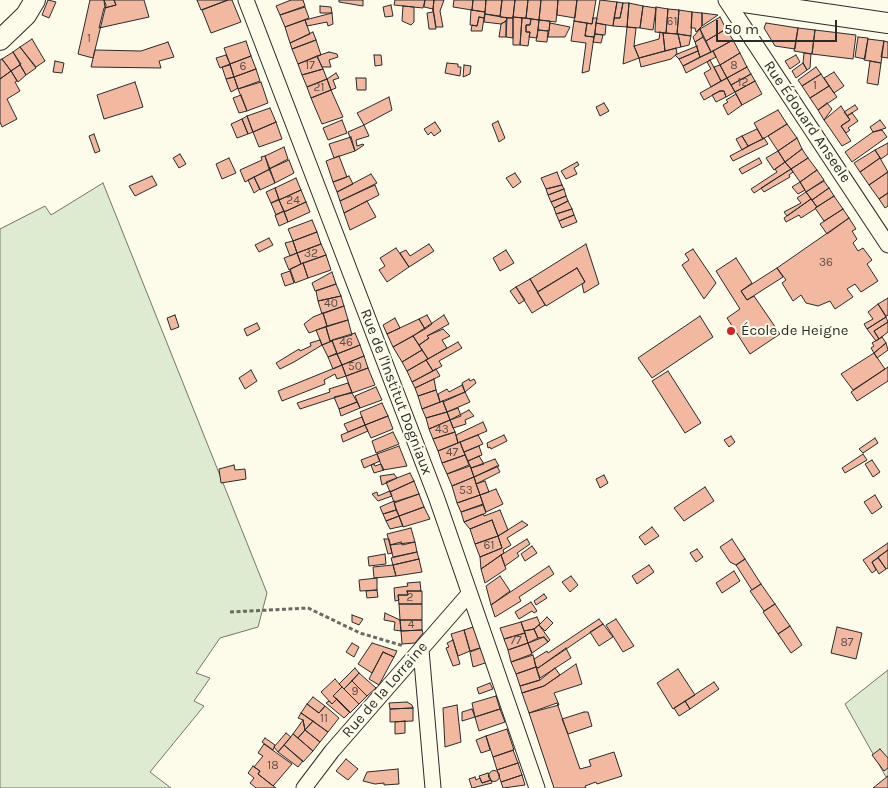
<!DOCTYPE html>
<html>
<head>
<meta charset="utf-8">
<style>
	body { margin:0 }
	#map { position:relative; width:888px; height:788px; overflow:hidden; background:#fdfbea; font-family:Karla,sans-serif }
	canvas { display:block }
	.scale { position:absolute; left:716px; top:20px; width:121px; height:22px; box-sizing:border-box; border:2px solid #2b2b2b; border-top:0; padding-left:6px; font-size:15px; line-height:18px; white-space:nowrap; color:#2b2b2b; -webkit-text-stroke:4px #fdfbea; paint-order:stroke }
</style>
</head>
<body>
<div id="map">
<canvas width="888" height="788"></canvas>
<div class="scale">50 m</div>
</div>
<script>
const c = document.querySelector('canvas').getContext('2d');
c.lineJoin = 'round';
function paint(path, color) { c.fillStyle = color; c.fill(path, 'evenodd'); }
const shape = rows => new Path2D(rows.map(r => 'M' + r).join(''));
function strokePath(path, color, width, dash) { c.strokeStyle = color; c.lineWidth = width; c.lineCap = dash ? 'butt' : 'round'; c.setLineDash(dash || []); c.stroke(path); }
function write(font, color, halo, rows, align = 'center') {
  c.font = font + ' Karla,sans-serif'; c.lineWidth = 4; c.setLineDash([]); c.textBaseline = 'middle'; c.strokeStyle = halo; c.fillStyle = color; for (const [text, x, y, turn = 0] of rows) {
    c.save(); c.translate(x, y); c.rotate((+turn || 0) * Math.PI / 180); c.textAlign = isNaN(turn) ? turn : align; if (halo) c.strokeText(text, 0, 0); c.fillText(text, 0, 0); c.restore();
  }
}
const green = shape([
	[103,183,267,593,258,627,220,638,196,673,210,678,194,701,204,706,150,772,171,788,0,788,0,229,45,206,51,215,103,183],
	[888,670,888,776,886,777,845,704,888,670]
]);
const building = shape([
	[48,0,56,2,49,18,42,15,48,0],
	[90,0,104,0,106,5,93,58,78,54,90,0],
	[104,0,114,0,116,5,105,8,104,0],
	[114,0,144,0,149,17,99,28,104,8,116,5,114,0],
	[197,0,228,0,201,10,197,0],
	[228,0,232,0,241,22,211,33,202,10,228,0],
	[291,0,303,0,305,6,280,15,276,6,291,0],
	[339,0,363,0,363,6,339,2,339,0],
	[395,0,425,0,423,8,394,5,395,0],
	[425,0,434,0,433,9,424,7,425,0],
	[434,0,444,0,440,11,443,27,436,27,433,9,434,0],
	[454,0,473,0,472,10,453,7,454,0],
	[473,0,486,0,485,12,472,10,473,0],
	[486,0,502,0,500,16,485,14,486,0],
	[502,0,515,0,513,18,500,17,502,0],
	[515,0,528,0,526,18,513,17,515,0],
	[528,0,541,0,539,20,526,18,528,0],
	[541,0,558,0,556,22,539,20,541,0],
	[558,0,577,0,575,18,557,15,558,0],
	[577,0,596,0,592,24,574,21,577,0],
	[600,0,617,2,613,26,596,23,600,0],
	[617,2,623,3,620,18,614,18,617,2],
	[623,3,629,3,627,27,613,26,614,18,620,18,623,3],
	[629,3,643,6,640,28,627,27,629,3],
	[391,5,393,16,385,17,383,7,391,5],
	[320,6,331,7,332,13,320,13,320,6],
	[403,6,414,7,414,22,411,25,402,21,403,6],
	[643,6,656,8,653,30,640,28,643,6],
	[305,7,309,18,285,27,280,15,305,7],
	[656,7,668,9,666,33,655,32,656,7],
	[433,9,436,29,429,29,427,13,433,12,433,9],
	[668,9,679,10,677,34,666,33,668,9],
	[471,10,485,12,484,18,479,17,477,26,470,25,471,10],
	[679,10,692,12,691,36,677,34,679,10],
	[692,12,702,13,702,26,696,32,695,28,691,28,692,12],
	[332,13,333,24,328,26,327,22,307,26,305,20,332,13],
	[702,13,718,15,702,26,702,13],
	[485,14,507,18,506,21,501,24,484,22,485,14],
	[479,17,484,18,482,31,471,31,472,25,477,26,479,17],
	[513,17,522,18,520,45,513,45,513,17],
	[720,17,726,29,706,41,700,29,720,17],
	[507,18,513,18,513,38,506,37,507,18],
	[522,18,531,19,530,25,526,25,526,32,530,32,528,46,520,45,522,18],
	[593,18,597,18,594,37,585,36,587,23,592,24,593,18],
	[531,19,539,20,537,38,529,37,530,32,526,32,526,25,530,25,531,19],
	[305,20,310,34,290,43,285,27,305,20],
	[539,20,550,21,549,31,538,30,539,20],
	[506,21,506,37,499,37,501,24,506,21],
	[574,21,587,23,585,36,594,37,589,71,582,73,586,43,571,41,574,21],
	[550,23,570,27,565,37,548,37,550,23],
	[596,23,606,25,605,35,595,34,596,23],
	[766,23,798,28,795,49,775,46,764,28,766,23],
	[627,27,636,28,634,46,639,58,623,64,627,27],
	[798,28,815,30,812,54,794,51,798,28],
	[700,29,703,37,695,42,693,37,700,29],
	[726,29,733,40,711,52,706,41,726,29],
	[538,30,548,31,547,42,536,41,538,30],
	[815,30,856,35,853,59,812,54,815,30],
	[313,32,316,40,292,49,290,43,313,32],
	[660,32,663,33,665,51,639,58,634,46,659,39,660,32],
	[663,33,678,34,681,47,665,51,663,33],
	[595,34,603,35,601,43,593,42,595,34],
	[678,34,691,36,689,45,681,47,678,34],
	[703,37,711,52,700,57,695,42,703,37],
	[858,37,868,38,865,59,855,57,858,37],
	[32,39,45,61,36,67,20,47,32,39],
	[868,39,884,41,881,63,864,60,868,39],
	[316,40,321,55,298,64,292,49,316,40],
	[733,40,740,53,720,65,713,51,733,40],
	[246,41,251,56,230,64,224,48,246,41],
	[884,41,888,42,888,58,881,57,884,41],
	[168,42,174,57,159,61,161,68,91,67,95,50,141,51,168,42],
	[697,46,698,51,679,59,675,55,697,46],
	[20,47,36,68,26,75,13,52,20,47],
	[676,48,677,54,671,59,641,67,639,58,676,48],
	[698,51,700,57,683,66,679,59,698,51],
	[713,51,716,57,686,73,683,66,713,51],
	[13,52,21,64,11,71,2,59,13,52],
	[329,52,337,54,338,57,329,60,331,67,322,67,317,56,329,52],
	[740,53,747,67,727,78,720,65,740,53],
	[804,53,811,54,810,68,807,70,803,63,804,53],
	[226,55,230,64,220,68,216,58,226,55],
	[374,55,381,55,382,65,375,66,374,55],
	[796,55,800,62,790,69,785,61,796,55],
	[251,56,256,69,234,77,230,64,251,56],
	[317,56,323,69,302,75,298,64,317,56],
	[2,59,11,71,0,79,0,60,2,59],
	[710,60,721,81,711,87,704,73,711,69,707,62,710,60],
	[55,61,64,63,62,73,53,72,55,61],
	[870,61,881,63,878,85,867,83,870,61],
	[447,63,458,64,458,67,461,67,460,76,445,73,447,63],
	[803,63,807,70,796,78,792,71,803,63],
	[20,65,26,75,18,82,11,71,20,65],
	[230,65,234,77,226,79,222,67,230,65],
	[464,65,471,66,470,74,463,77,464,65],
	[720,65,727,78,721,81,714,67,720,65],
	[747,67,751,74,731,85,727,78,747,67],
	[816,67,821,74,802,86,798,80,816,67],
	[256,69,260,81,238,89,234,77,256,69],
	[323,69,327,79,307,87,302,75,323,69],
	[11,71,17,81,15,82,20,91,7,99,17,119,2,127,0,122,0,79,11,71],
	[834,72,844,86,834,93,824,78,834,72],
	[336,73,339,78,333,80,336,88,331,90,327,79,336,73],
	[751,74,755,81,735,92,731,85,751,74],
	[821,74,829,86,810,98,802,86,821,74],
	[234,77,238,88,231,92,226,79,234,77],
	[356,78,366,78,366,90,357,90,356,78],
	[727,78,735,92,726,97,724,91,720,91,704,100,700,93,727,78],
	[327,79,331,90,311,98,307,87,327,79],
	[755,81,762,94,742,105,735,92,755,81],
	[135,82,143,107,104,119,97,95,135,82],
	[261,82,268,103,247,111,238,89,261,82],
	[829,86,837,97,818,110,810,98,829,86],
	[331,90,343,117,322,124,311,98,331,90],
	[720,91,724,91,726,97,716,102,712,95,720,91],
	[736,94,742,105,728,115,723,105,728,102,726,100,736,94],
	[241,95,247,111,239,113,233,98,241,95],
	[389,97,392,110,364,125,357,113,389,97],
	[604,103,609,111,600,116,596,107,604,103],
	[827,103,832,109,824,120,818,110,827,103],
	[855,105,858,109,847,116,844,112,855,105],
	[841,106,850,120,841,126,851,141,842,146,824,120,841,106],
	[270,108,276,122,253,132,247,116,270,108],
	[778,110,787,124,763,139,754,123,778,110],
	[852,113,858,121,848,128,850,130,846,133,841,126,850,120,847,116,852,113],
	[247,116,253,132,248,134,242,119,247,116],
	[242,119,248,134,237,138,231,124,242,119],
	[342,120,347,133,328,140,323,128,342,120],
	[880,120,886,128,873,132,870,127,880,120],
	[498,121,505,138,499,142,492,124,498,121],
	[276,122,282,139,259,147,253,132,276,122],
	[435,122,441,131,434,136,431,132,428,135,424,129,435,122],
	[787,124,797,138,778,151,768,136,787,124],
	[364,125,369,136,356,140,357,146,363,144,364,145,355,151,348,132,364,125],
	[757,129,763,139,748,146,742,136,757,129],
	[882,130,887,137,852,162,845,152,873,132,882,130],
	[94,134,100,151,95,153,89,136,94,134],
	[742,136,748,146,742,150,736,139,742,136],
	[351,137,355,151,334,158,329,144,351,137],
	[764,138,768,144,733,161,730,156,764,138],
	[797,138,802,149,785,162,778,151,797,138],
	[888,143,888,154,881,159,875,150,888,143],
	[284,147,288,159,269,169,265,156,284,147],
	[802,149,808,158,791,169,785,162,802,149],
	[875,150,880,158,860,172,854,163,875,150],
	[778,151,785,162,774,170,766,158,778,151],
	[180,154,186,164,179,168,173,158,180,154],
	[265,156,270,169,245,182,240,170,262,160,261,157,265,156],
	[339,156,347,177,333,182,326,161,339,156],
	[229,158,236,173,222,179,216,164,229,158],
	[759,158,762,163,742,174,739,169,759,158],
	[808,158,817,170,800,182,791,169,808,158],
	[880,158,888,172,869,185,860,172,880,158],
	[289,160,294,173,275,183,269,169,289,160],
	[577,162,579,165,574,168,577,174,566,179,561,171,577,162],
	[785,162,791,169,754,193,751,189,777,172,775,169,785,162],
	[270,169,275,183,260,190,254,177,270,169],
	[791,169,793,172,789,175,790,177,764,192,761,188,791,169],
	[817,170,824,180,806,192,800,182,817,170],
	[557,172,562,185,546,189,541,178,557,172],
	[888,172,888,193,879,199,869,185,888,172],
	[515,173,521,182,513,188,506,178,515,173],
	[371,174,377,183,340,201,337,192,371,174],
	[152,176,157,185,135,196,129,186,152,176],
	[349,176,353,184,337,192,333,182,349,176],
	[254,177,260,189,254,193,248,180,254,177],
	[296,178,301,190,279,200,275,188,296,178],
	[824,181,829,188,812,200,806,192,824,181],
	[800,182,805,190,798,194,792,187,800,182],
	[375,185,379,195,344,213,340,201,375,185],
	[562,185,564,189,548,195,546,189,562,185],
	[275,188,279,199,271,203,266,192,275,188],
	[829,188,834,196,817,207,812,200,829,188],
	[564,189,566,196,551,202,548,195,564,189],
	[301,190,306,202,284,212,279,200,301,190],
	[806,192,811,199,787,216,784,212,801,203,797,198,806,192],
	[888,193,888,206,885,208,879,199,888,193],
	[566,196,568,201,554,208,551,202,566,196],
	[834,196,843,209,824,221,815,208,834,196],
	[811,199,817,207,815,209,801,218,799,215,786,222,784,218,811,199],
	[279,200,284,211,276,215,271,203,279,200],
	[367,201,376,217,350,230,344,213,367,201],
	[568,201,572,209,556,214,554,208,568,201],
	[306,202,310,212,288,222,284,212,306,202],
	[572,209,574,215,559,221,556,214,572,209],
	[843,209,849,218,827,234,820,224,843,209],
	[284,211,288,222,279,226,275,215,284,211],
	[574,215,577,222,562,228,559,221,574,215],
	[849,218,856,229,852,231,857,239,853,243,858,251,863,248,872,260,867,264,878,281,861,292,855,284,847,289,853,297,835,309,830,301,818,306,806,303,801,295,793,301,782,283,786,280,777,268,849,218],
	[312,220,317,232,293,241,288,229,312,220],
	[317,232,321,244,297,253,293,241,317,232],
	[269,238,273,245,259,252,255,245,269,238],
	[293,241,297,253,290,256,285,243,293,241],
	[321,244,326,255,301,264,297,253,321,244],
	[429,244,434,251,409,267,400,253,406,250,410,256,429,244],
	[586,244,599,284,584,293,582,284,585,282,577,268,538,292,530,279,586,244],
	[396,248,409,267,387,282,379,270,385,266,380,258,396,248],
	[693,249,716,283,704,299,682,265,689,260,685,254,693,249],
	[506,250,514,263,500,271,493,258,506,250],
	[297,253,301,264,289,270,284,258,297,253],
	[326,255,331,270,308,278,303,263,326,255],
	[736,258,752,283,741,291,747,300,754,296,780,334,750,354,727,318,740,309,716,271,736,258],
	[303,263,308,278,295,283,290,269,303,263],
	[577,268,585,282,546,306,537,292,577,268],
	[777,268,783,277,747,300,741,291,777,268],
	[290,271,294,283,285,286,281,274,290,271],
	[332,272,336,284,315,291,312,283,332,272],
	[530,279,545,305,532,313,516,287,530,279],
	[336,284,341,296,318,301,316,291,336,284],
	[516,287,525,300,519,304,510,291,516,287],
	[341,296,344,306,322,314,318,301,341,296],
	[888,298,888,315,886,316,878,304,888,298],
	[878,304,886,317,867,329,864,324,873,319,868,312,878,304],
	[344,306,348,320,327,326,323,313,344,306],
	[323,313,327,326,309,333,304,324,313,317,323,313],
	[175,315,179,327,171,330,167,318,175,315],
	[427,315,432,324,425,329,419,319,427,315],
	[444,315,449,324,427,336,429,338,419,345,413,336,444,315],
	[700,316,713,337,652,378,638,358,700,316],
	[886,317,888,322,874,331,879,339,876,341,867,329,886,317],
	[395,318,400,328,387,334,383,325,395,318],
	[419,319,425,329,393,347,387,334,419,319],
	[348,320,352,335,330,341,326,327,348,320],
	[888,322,888,332,879,339,874,331,888,322],
	[257,323,260,329,247,336,244,329,257,323],
	[326,327,330,341,332,341,322,345,316,330,326,327],
	[443,329,450,336,442,340,447,348,428,359,419,345,429,338,427,336,443,329],
	[355,333,360,345,337,354,332,340,355,333],
	[413,336,422,350,402,362,393,347,413,336],
	[882,337,886,343,874,353,871,348,874,346,872,343,882,337],
	[320,340,322,345,294,362,280,369,276,363,299,349,300,351,311,346,310,343,320,340],
	[332,341,337,353,328,357,322,345,332,341],
	[458,342,462,348,439,361,442,366,433,371,426,360,458,342],
	[886,343,888,350,877,358,874,353,886,343],
	[360,345,364,356,342,365,337,354,360,345],
	[422,350,428,359,407,371,402,362,422,350],
	[874,353,885,369,853,390,841,374,874,353],
	[337,354,342,365,333,369,328,357,337,354],
	[364,356,368,368,346,376,342,365,364,356],
	[426,360,433,371,412,382,407,371,426,360],
	[342,365,346,376,337,379,335,374,324,380,325,384,282,401,278,391,342,365],
	[888,367,888,381,857,401,851,392,888,367],
	[368,368,375,385,352,393,346,376,368,368],
	[436,369,440,376,415,388,412,382,436,369],
	[251,370,257,381,245,389,239,378,251,370],
	[668,371,701,423,685,433,652,381,668,371],
	[434,379,436,390,418,396,415,388,434,379],
	[469,379,470,381,474,379,476,383,465,392,462,383,469,379],
	[348,383,352,392,300,409,297,403,330,392,329,389,348,383],
	[462,385,465,392,440,402,438,394,447,389,449,392,462,385],
	[376,387,382,400,360,408,355,396,376,387],
	[436,390,440,402,422,409,418,396,436,390],
	[465,392,470,402,447,412,443,402,465,392],
	[352,393,357,402,339,409,334,397,352,393],
	[443,401,447,412,426,418,422,409,443,401],
	[357,402,360,408,341,416,339,409,357,402],
	[382,403,388,416,365,425,360,412,382,403],
	[458,408,461,416,450,420,447,412,458,408],
	[469,410,474,416,465,420,466,424,453,428,450,420,469,410],
	[447,412,450,420,429,429,426,418,447,412],
	[388,416,393,429,371,438,365,425,388,416],
	[362,417,365,425,348,432,344,424,362,417],
	[450,420,455,432,433,439,429,429,450,420],
	[483,422,487,431,458,443,456,435,483,422],
	[365,425,368,431,343,442,341,435,365,425],
	[393,432,399,444,376,453,372,441,393,432],
	[455,432,458,443,438,451,433,439,455,432],
	[478,435,483,444,464,452,460,442,478,435],
	[504,435,507,441,491,449,490,447,488,448,487,443,504,435],
	[731,436,735,442,729,447,724,440,731,436],
	[875,438,878,443,863,453,859,449,875,438],
	[460,442,465,455,442,463,438,451,460,442],
	[399,446,407,466,383,470,377,454,399,446],
	[479,446,482,455,468,461,464,452,479,446],
	[377,454,380,461,364,468,361,460,377,454],
	[863,454,867,460,845,473,842,468,863,454],
	[465,455,469,465,447,474,442,463,465,455],
	[479,456,484,464,471,468,468,461,479,456],
	[495,459,499,466,474,477,471,468,495,459],
	[872,460,880,472,873,477,865,464,872,460],
	[374,464,375,466,381,464,384,470,374,473,371,465,374,464],
	[234,465,235,470,245,469,246,479,221,483,219,469,234,465],
	[470,466,474,477,452,486,447,474,470,466],
	[497,466,500,472,476,484,474,477,497,466],
	[410,473,414,481,390,492,386,482,410,473],
	[394,474,397,478,382,485,380,476,394,474],
	[604,475,608,483,600,488,596,479,604,475],
	[474,477,480,495,457,503,452,486,474,477],
	[414,481,419,494,394,502,390,492,414,481],
	[485,481,489,492,480,495,476,484,485,481],
	[705,487,714,501,684,521,674,508,705,487],
	[496,489,503,504,486,512,480,495,496,489],
	[390,491,392,496,378,501,372,494,377,492,378,496,390,491],
	[419,494,424,507,399,516,394,503,419,494],
	[480,495,483,504,461,512,457,503,480,495],
	[875,495,882,507,872,514,864,502,875,495],
	[394,501,396,510,383,514,380,507,394,501],
	[483,505,486,513,464,522,461,512,483,505],
	[424,507,430,519,403,527,399,516,424,507],
	[396,510,399,516,386,521,383,514,396,510],
	[500,510,508,530,498,536,492,520,470,529,464,522,483,514,484,516,500,510],
	[399,516,403,526,390,529,386,521,399,516],
	[492,520,498,536,475,544,470,529,492,520],
	[522,521,528,525,507,538,511,545,503,550,504,553,481,569,480,557,502,548,498,536,522,521],
	[652,527,659,536,645,545,639,537,652,527],
	[411,528,415,542,390,545,387,534,411,528],
	[498,536,502,548,480,557,475,544,498,536],
	[384,539,389,539,392,553,388,554,384,539],
	[527,539,530,544,517,553,519,556,505,566,501,555,527,539],
	[732,539,745,559,736,565,730,562,720,547,732,539],
	[401,542,402,545,415,542,417,552,393,557,390,545,401,542],
	[888,543,888,550,872,562,876,570,872,573,863,560,888,543],
	[532,546,537,553,525,561,521,554,532,546],
	[697,549,703,557,696,562,690,553,697,549],
	[888,550,888,568,886,569,878,557,888,550],
	[417,552,419,559,393,565,391,558,417,552],
	[385,554,386,564,369,566,368,557,385,554],
	[501,555,506,569,485,583,481,569,501,555],
	[878,558,886,569,879,574,872,562,878,558],
	[419,559,422,572,396,576,393,565,419,559],
	[745,559,761,584,752,590,736,565,745,559],
	[393,565,396,576,374,578,373,567,393,565],
	[649,565,654,572,637,584,632,576,649,565],
	[549,566,554,574,519,597,521,601,495,617,491,605,549,566],
	[734,571,740,581,722,593,716,583,734,571],
	[500,576,510,591,491,605,486,586,500,576],
	[571,576,578,585,570,592,562,582,571,576],
	[377,578,377,590,360,591,359,580,377,578],
	[420,582,421,591,407,591,408,595,398,595,399,600,395,601,394,588,408,586,407,583,420,582],
	[761,584,775,604,764,611,750,591,761,584],
	[377,590,378,597,367,598,366,591,377,590],
	[407,591,422,591,422,604,399,604,398,595,408,595,407,591],
	[544,594,547,598,536,605,534,601,544,594],
	[531,602,537,611,534,613,532,611,519,619,515,612,531,602],
	[399,604,422,604,422,620,400,620,399,604],
	[775,604,790,626,778,634,763,612,775,604],
	[385,613,400,620,401,631,394,630,395,622,384,620,385,613],
	[352,615,363,619,359,625,352,622,352,615],
	[537,617,540,624,534,629,524,631,521,622,537,617],
	[547,617,553,623,545,631,539,625,547,617],
	[599,619,603,624,538,668,536,667,534,659,547,651,548,653,599,619],
	[616,619,634,646,623,652,606,625,616,619],
	[400,620,422,620,422,630,401,631,400,620],
	[521,622,525,633,504,639,500,628,521,622],
	[603,624,613,637,599,646,590,632,603,624],
	[539,625,550,640,548,642,544,637,538,638,534,629,539,625],
	[790,626,802,645,791,653,778,634,790,626],
	[473,627,483,647,470,651,464,630,473,627],
	[837,627,862,633,856,659,831,653,837,627],
	[534,629,538,638,528,643,524,631,534,629],
	[422,630,423,633,415,643,402,644,401,631,422,630],
	[464,630,470,651,458,656,451,634,464,630],
	[525,633,528,643,508,650,504,639,525,633],
	[544,637,548,642,532,653,528,643,544,637],
	[453,640,460,664,453,666,446,648,449,647,447,643,453,640],
	[352,643,359,647,354,657,346,652,352,643],
	[372,643,397,651,394,657,383,652,372,673,358,664,372,643],
	[528,643,532,654,511,662,508,650,528,643],
	[483,647,488,662,473,667,470,652,483,647],
	[566,648,571,658,540,678,536,667,538,668,566,648],
	[383,652,394,657,379,685,369,679,383,652],
	[533,655,536,667,516,674,511,662,533,655],
	[576,664,582,684,554,693,559,705,529,713,522,693,544,686,576,664],
	[536,667,540,680,520,686,516,674,536,667],
	[355,668,359,673,344,689,339,684,355,668],
	[555,668,560,675,544,686,522,693,520,686,540,680,555,668],
	[678,669,695,695,673,709,657,683,678,669],
	[359,673,376,688,367,696,352,681,359,673],
	[335,679,342,687,333,696,337,699,332,704,321,692,335,679],
	[352,681,367,696,359,704,344,689,352,681],
	[714,682,719,689,690,709,685,701,714,682],
	[490,683,493,689,479,694,477,688,490,683],
	[342,687,359,704,350,713,333,696,342,687],
	[496,696,500,709,475,717,472,703,496,696],
	[313,697,325,706,319,713,307,704,313,697],
	[337,699,350,712,344,718,326,703,329,701,332,704,337,699],
	[685,701,690,709,679,716,674,708,685,701],
	[407,702,412,705,413,708,390,709,389,703,407,702],
	[557,703,580,769,591,766,589,760,614,752,622,776,597,784,596,782,585,786,586,788,554,788,529,713,557,703],
	[307,704,319,713,325,706,339,718,328,732,301,713,307,704],
	[457,705,461,742,445,747,443,708,457,705],
	[413,708,413,721,390,722,390,709,413,708],
	[472,709,475,717,462,721,462,712,472,709],
	[500,709,505,722,479,731,475,717,500,709],
	[584,712,588,712,592,726,568,734,562,719,584,712],
	[301,713,313,721,305,730,303,720,298,718,301,713],
	[303,720,305,730,298,738,293,734,303,720],
	[313,721,328,732,320,742,305,730,313,721],
	[405,721,405,733,395,734,395,722,405,721],
	[507,729,514,750,493,757,486,736,507,729],
	[305,730,320,742,313,751,298,738,305,730],
	[286,733,291,737,278,752,274,747,286,733],
	[293,734,313,751,303,762,284,745,293,734],
	[486,736,490,750,481,753,476,740,486,736],
	[265,738,275,745,273,750,262,742,265,738],
	[264,744,292,764,273,786,258,774,260,771,254,767,263,756,258,753,264,744],
	[284,745,303,761,298,767,278,752,284,745],
	[880,749,888,758,888,768,884,771,872,755,880,749],
	[513,750,518,763,497,770,493,757,513,750],
	[346,759,358,769,348,780,336,771,346,759],
	[518,763,522,775,501,782,497,770,518,763],
	[253,766,260,771,258,774,276,788,256,788,250,783,254,778,248,773,253,766],
	[398,769,399,784,384,785,384,783,375,784,363,781,367,772,398,769],
	'488.5 776a5.5 5.5 0 1 1 11 0a5.5 5.5 0 1 1-11 0Z',
	[488,773,491,780,482,783,479,776,488,773],
	[522,775,525,785,503,788,501,782,522,775],
	[888,776,888,788,873,788,888,776],
	[475,777,476,780,480,778,482,783,491,780,492,783,472,788,469,779,475,777]
]);
const path = shape([
	[230,612,308,608,360,633,404,646]
]);
const street = shape([
	[246,0,437,499,537,788],
	[726,0,888,245],
	[421,650,433,788],
	[304,788,332,751,469,594]
]);
const secondary = shape([
	[730,0,888,23],
	[0,40,26,15,35,0]
]);
const markers = [
	[731,331,5,"#c62828"]
];
const numberNames = [
	["61",672,22],
	["1",89,39],
	["17",310,66],
	["8",734,66],
	["6",243,67],
	["12",743,83],
	["1",815,86],
	["21",319,88],
	["24",293,201],
	["32",311,254],
	["36",826,263],
	["40",331,304],
	["46",346,343],
	["50",355,367],
	["43",442,430],
	["47",452,453],
	["53",466,491],
	["61",489,546],
	["2",410,598],
	["4",411,625],
	["77",516,641],
	["87",847,643],
	["9",355,692],
	["11",324,719],
	["18",273,766]
];
const streetNames = [
	["Rue Édouard Anseele",807,122,56],
	["Rue de l'Institut Dogniaux",396,392,69],
	["Rue de la Lorraine",385,690,-49]
];
const poiNames = [
	["École de Heigne",741,331]
];
paint(green, '#deebd1');
strokePath(green, '#74746e', 1);
paint(building, '#f2b8a0');
strokePath(building, '#2b2b2b', 1);
strokePath(street, '#2b2b2b', 17);
strokePath(secondary, '#2b2b2b', 22);
strokePath(path, '#6a6964', 3, [4, 2.5]);
strokePath(street, '#fdfbea', 15);
strokePath(secondary, '#fdfbea', 20);
for (const [x, y, r, color] of markers) { const dot = new Path2D(); dot.arc(x, y, r, 0, 2 * Math.PI); c.fillStyle = color; c.fill(dot); strokePath(dot, '#fdfbea', 2); }
write('12px', '#5d4e48', null, numberNames);
write('15px', '#2b2b2b', '#fdfbea', streetNames);
write('15px', '#2b2b2b', '#fdfbea', poiNames, 'left');
</script>
</body>
</html>
